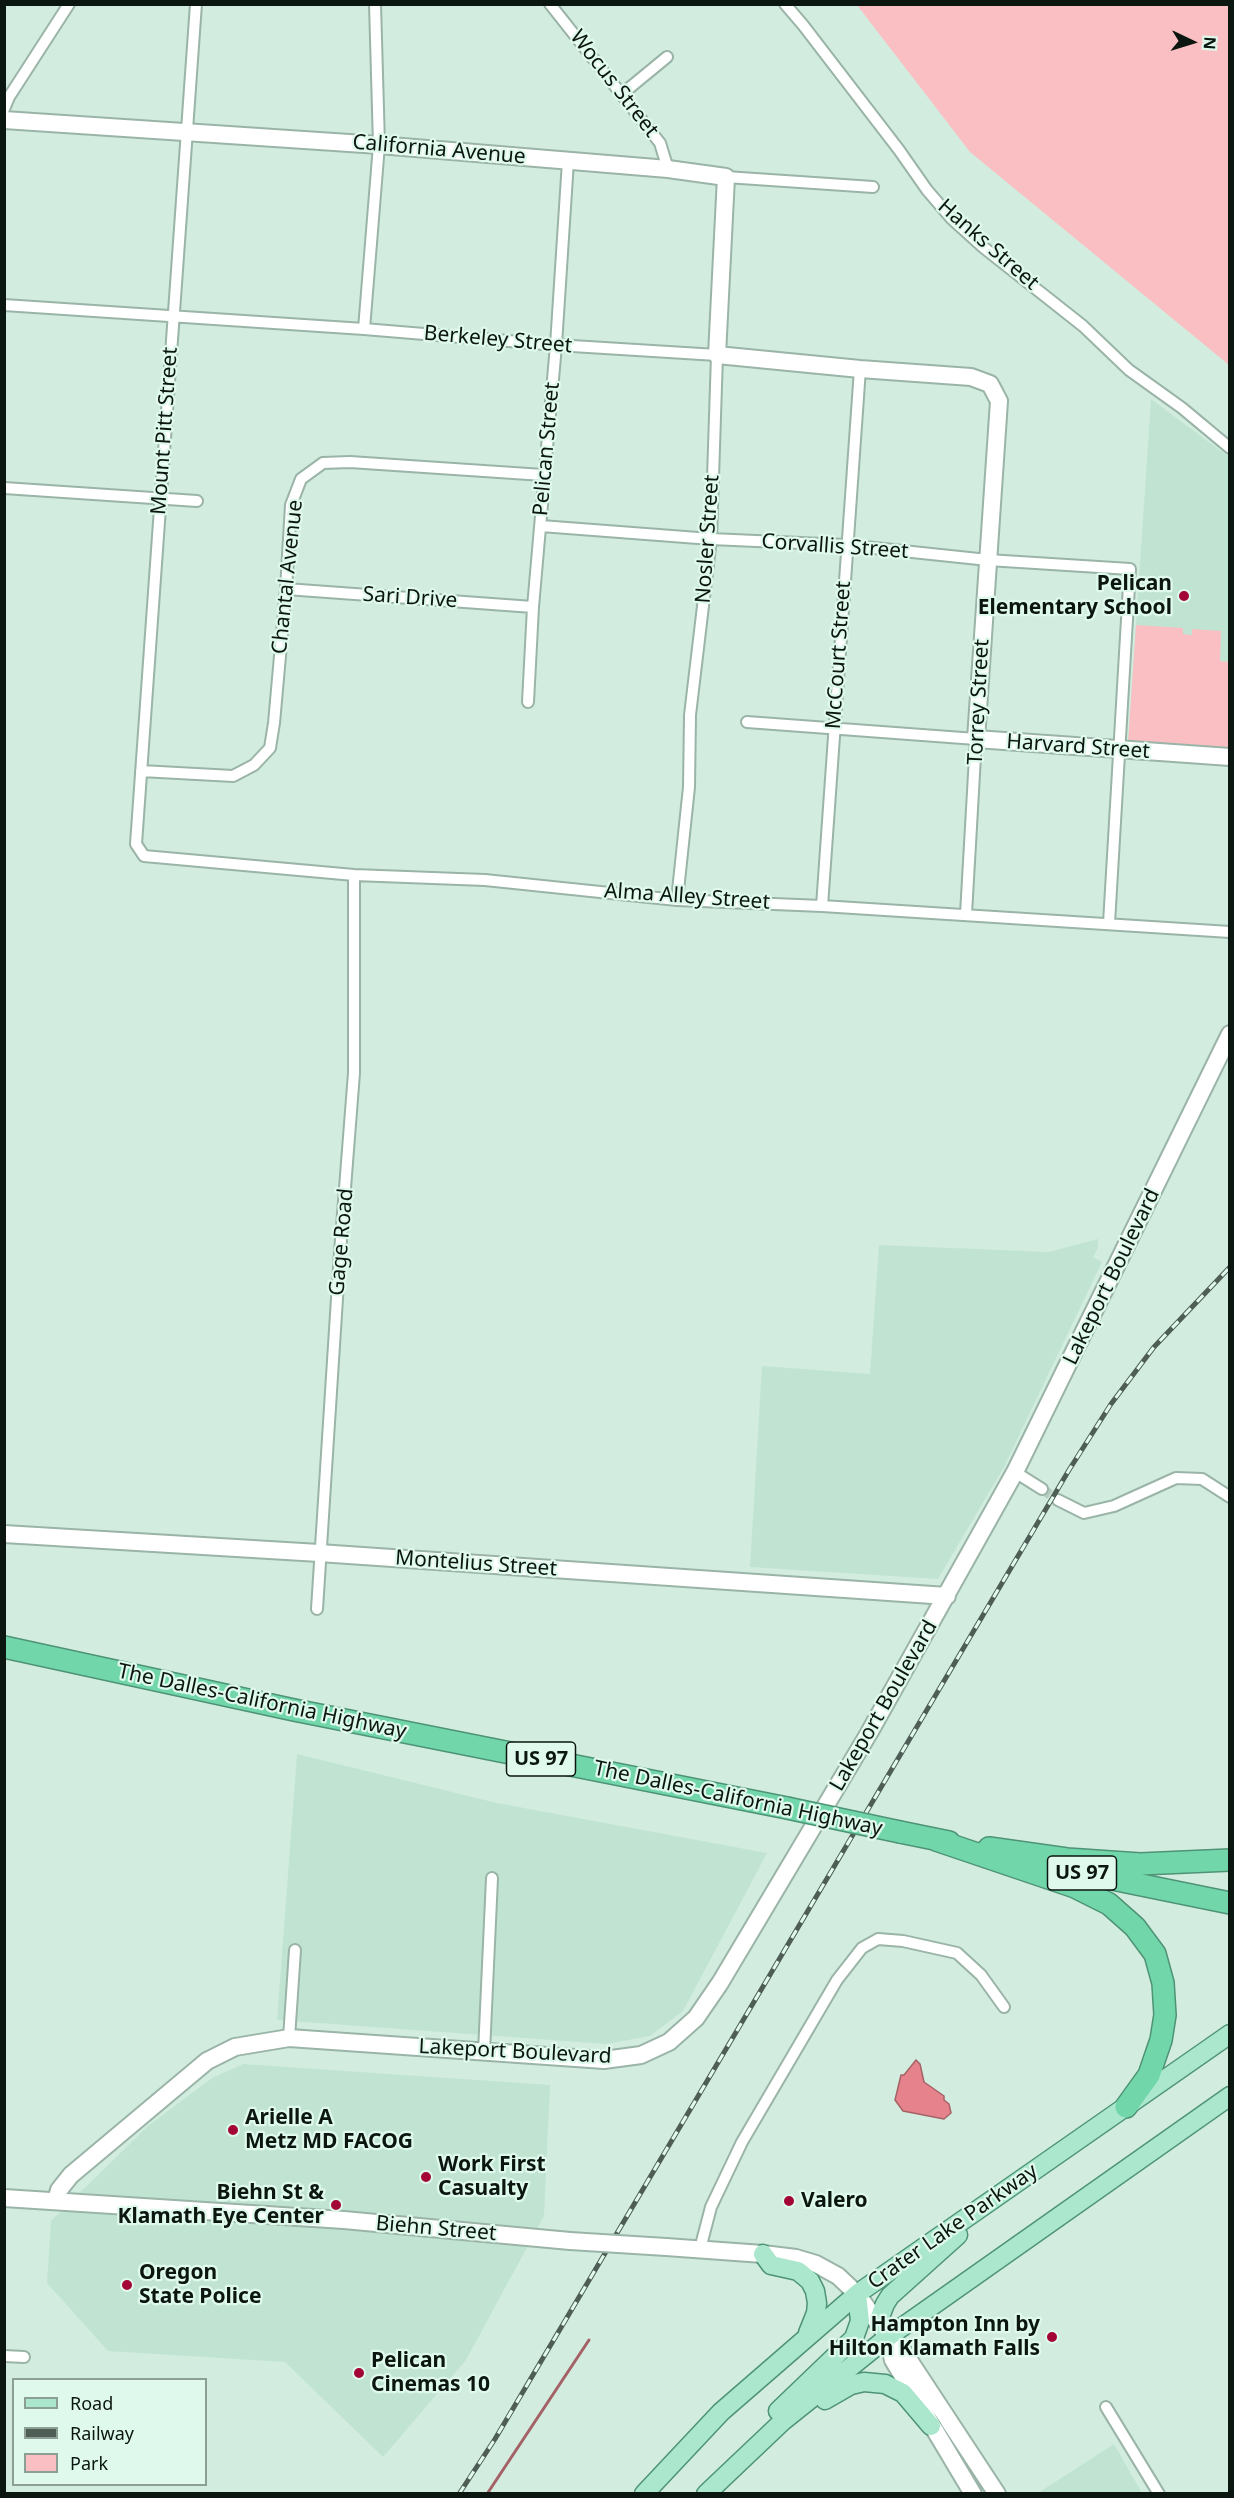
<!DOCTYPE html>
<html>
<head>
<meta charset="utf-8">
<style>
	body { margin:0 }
	#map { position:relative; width:1234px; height:2498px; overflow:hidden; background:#d2eddf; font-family:"Noto Sans",sans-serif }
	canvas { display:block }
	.frame { position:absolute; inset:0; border:6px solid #0c1611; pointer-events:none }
	.legend { position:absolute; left:12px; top:2378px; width:195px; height:108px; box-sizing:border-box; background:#dffaec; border:2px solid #8b9f94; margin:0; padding:8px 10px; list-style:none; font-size:18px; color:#0c1611 }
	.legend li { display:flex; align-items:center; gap:12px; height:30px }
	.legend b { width:30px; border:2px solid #8b9f94 }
	.north { position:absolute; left:1162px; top:12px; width:60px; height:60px; -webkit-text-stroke:4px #dffaec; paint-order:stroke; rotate:94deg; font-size:16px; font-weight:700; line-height:24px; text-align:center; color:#0c1611 }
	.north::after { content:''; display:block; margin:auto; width:21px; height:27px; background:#0c1611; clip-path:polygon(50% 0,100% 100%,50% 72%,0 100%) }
</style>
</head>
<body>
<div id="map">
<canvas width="1234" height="2498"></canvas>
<div class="frame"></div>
<ul class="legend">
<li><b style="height:8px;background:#aae7cd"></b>Road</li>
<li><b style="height:8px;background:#4e5d55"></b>Railway</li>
<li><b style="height:16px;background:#fabfc2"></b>Park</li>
</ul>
<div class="north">N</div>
</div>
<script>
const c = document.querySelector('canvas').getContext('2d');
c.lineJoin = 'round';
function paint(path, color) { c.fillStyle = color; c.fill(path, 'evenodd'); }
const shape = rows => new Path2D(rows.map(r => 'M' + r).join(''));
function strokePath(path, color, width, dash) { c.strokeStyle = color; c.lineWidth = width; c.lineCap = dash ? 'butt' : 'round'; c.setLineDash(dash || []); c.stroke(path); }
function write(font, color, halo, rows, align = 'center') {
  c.font = font + ' "Noto Sans",sans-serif'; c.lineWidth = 4.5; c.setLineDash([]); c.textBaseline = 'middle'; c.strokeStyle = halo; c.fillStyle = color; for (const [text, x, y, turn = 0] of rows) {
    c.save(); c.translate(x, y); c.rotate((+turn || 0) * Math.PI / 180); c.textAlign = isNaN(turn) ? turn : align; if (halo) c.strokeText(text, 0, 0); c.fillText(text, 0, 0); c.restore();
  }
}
const built = shape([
	[1151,399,1229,457,1229,749,1128,743],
	[1098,1239,1098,1248,1093,1257,1102,1262,1004,1467,938,1579,750,1567,762,1366,870,1374,879,1245,1049,1252],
	[297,1754,497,1803,767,1853,683,2011,650,2036,606,2044,277,2020],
	[243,2064,550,2085,544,2216,466,2360,383,2457,285,2362,108,2351,47,2283,51,2221,148,2126,212,2078],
	[1114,2444,1142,2493,1038,2493]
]);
const green = shape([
	[857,5,1228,5,1230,16,1229,365,970,152],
	[1136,625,1183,628,1183,634,1192,635,1192,629,1221,631,1220,661,1229,662,1229,749,1128,743]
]);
const water = shape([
	[916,2060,920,2064,924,2082,944,2096,944,2100,949,2104,951,2113,944,2119,903,2111,895,2100,901,2075,904,2075,916,2060]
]);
const stream = shape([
	[487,2494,589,2340]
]);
const streetTunnel = shape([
	[1042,1489,1058,1500]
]);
const street = shape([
	[196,4,136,844,144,856,354,875,485,880,677,900,822,906,1230,932],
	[550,4,660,143,668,169],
	[785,4,803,25,899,150,927,190,951,218,983,247,1083,326,1129,370,1182,408,1230,448],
	[622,94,667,57],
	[4,109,9,97,69,4],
	[726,177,873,187],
	[4,305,364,329,556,345,717,355,711,539,690,715,689,787,677,900],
	[364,329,379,145,375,4],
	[4,488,197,501],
	[541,526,711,539,846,545,988,560,1130,569,1109,923],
	[286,589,533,607],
	[528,702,533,607,556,345,568,161],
	[747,722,976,739,966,914],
	[141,771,233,776,254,765,270,748,274,723,286,589,291,505,301,479,323,463,350,462,543,475],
	[822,906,860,369],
	[1015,1472,1042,1489],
	[1058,1500,1084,1513,1114,1506,1176,1478,1202,1479,1230,1497],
	[317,1609,340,1252,354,1073,354,875],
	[289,2038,295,1950],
	[484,2052,492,1878],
	[700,2249,711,2207,742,2142,837,1980,862,1948,878,1939,903,1941,957,1953,981,1975,1004,2007],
	[4,2356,24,2357],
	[1106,2407,1159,2494]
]);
const secondary = shape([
	[4,120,379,145,668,169,726,177,717,355,860,369,971,377,990,384,999,401,976,739,1230,757],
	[4,1534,319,1553,947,1596],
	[4,2198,344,2220,570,2241],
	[56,2201,59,2190,71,2175,207,2061,235,2047,289,2038,604,2060,641,2055,669,2042,696,2018,720,1983,869,1733,1015,1472,1230,1034],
	[666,2247,763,2254,796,2258,816,2264,838,2276,857,2294,888,2337,903,2351,997,2494],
	[888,2337,893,2360,973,2494]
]);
const primary = shape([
	[763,2254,771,2265,798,2271,810,2281,815,2291,817,2303,816,2313,808,2333],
	[888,2337,880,2317,885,2304,890,2296,958,2235],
	[825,2400,851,2385,864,2382,885,2384,903,2393,931,2426],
	[778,2411,854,2338,860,2321,857,2294],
	[644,2494,721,2412,857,2294,1230,2034],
	[706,2494,783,2421,888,2337,1230,2096]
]);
const highway = shape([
	[4,1647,294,1710,787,1808],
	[900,1832,949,1842],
	[936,1840,1075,1887,1109,1904,1135,1927,1155,1954,1163,1983,1165,2015,1161,2040,1149,2075,1126,2107],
	[989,1848,1067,1859,1140,1864,1230,1860],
	[1068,1870,1230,1903]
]);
const rail = shape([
	[459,2494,495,2439,1069,1470,1111,1404,1154,1347,1230,1267]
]);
const secondaryBridge = shape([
	[570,2241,666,2247]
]);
const highwayBridge = shape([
	[787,1808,900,1832]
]);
const markers = [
	[1184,596,6,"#a30536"],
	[233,2130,6,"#a30536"],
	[426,2177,6,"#a30536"],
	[789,2201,6,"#a30536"],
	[336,2205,6,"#a30536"],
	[127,2285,6,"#a30536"],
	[1052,2337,6,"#a30536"],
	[359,2373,6,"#a30536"]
];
const shields = [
	[541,1759,69],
	[1082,1873,69]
];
const shieldNames = [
	["US 97",541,1759],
	["US 97",1082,1873]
];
const streetNames = [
	["Wocus Street",614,84,52],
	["California Avenue",439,150,5],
	["Hanks Street",988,245,41],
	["Berkeley Street",498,340,5],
	["Mount Pitt Street",165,431,-86],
	["Pelican Street",547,449,-85],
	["Nosler Street",708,539,-86],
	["Corvallis Street",835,547,4],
	["Chantal Avenue",288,577,-84],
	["Sari Drive",410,598,4],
	["McCourt Street",839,655,-86],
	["Torrey Street",979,702,-87],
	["Harvard Street",1078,747,4],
	["Alma Alley Street",687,897,4],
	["Gage Road",342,1242,-85],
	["Lakeport Boulevard",1112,1277,-64],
	["Montelius Street",476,1564,4],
	["The Dalles-California Highway",262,1702,12],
	["Lakeport Boulevard",884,1706,-60],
	["The Dalles-California Highway",738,1799,12],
	["Lakeport Boulevard",515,2052,3],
	["Crater Lake Parkway",953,2227,-35],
	["Biehn Street",436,2229,5]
];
const poiNames = [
	["Pelican",1172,584,"right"],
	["Elementary School",1172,608,"right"],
	["Arielle A",245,2118],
	["Metz MD FACOG",245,2142],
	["Work First",438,2165],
	["Casualty",438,2189],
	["Biehn St &",324,2193,"right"],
	["Klamath Eye Center",324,2217,"right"],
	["Valero",801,2201],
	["Oregon",139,2273],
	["State Police",139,2297],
	["Hampton Inn by",1040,2325,"right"],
	["Hilton Klamath Falls",1040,2349,"right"],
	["Pelican",371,2361],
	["Cinemas 10",371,2385]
];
paint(built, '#c1e4d2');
paint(green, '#fabfc2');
paint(water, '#e6828b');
strokePath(water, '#a56266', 1.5);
strokePath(stream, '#a56266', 3);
strokePath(streetTunnel, '#b4cdc0', 10, [10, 5]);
strokePath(street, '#9ab4a7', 14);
strokePath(secondary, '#9ab4a7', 20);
strokePath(primary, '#4e9375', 21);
strokePath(highway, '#4e9375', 24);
strokePath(street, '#fff', 10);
strokePath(secondary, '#fff', 16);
strokePath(primary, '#aae7cd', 18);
strokePath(highway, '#71d7ab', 21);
strokePath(rail, '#4e5d55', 5);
strokePath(rail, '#dffaec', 3, [9]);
strokePath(secondaryBridge, '#9ab4a7', 20, []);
strokePath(highwayBridge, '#4e9375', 24, []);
strokePath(secondaryBridge, '#fff', 16);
strokePath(highwayBridge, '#71d7ab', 21);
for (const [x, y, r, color] of markers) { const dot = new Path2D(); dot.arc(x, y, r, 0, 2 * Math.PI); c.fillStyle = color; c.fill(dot); strokePath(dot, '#dffaec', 2); }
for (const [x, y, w] of shields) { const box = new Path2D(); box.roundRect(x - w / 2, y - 17, w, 34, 4.5); c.fillStyle = '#dffaec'; c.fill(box); strokePath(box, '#0c1611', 1.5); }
write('bold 20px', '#0c1611', null, shieldNames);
write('21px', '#0c1611', '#dffaec', streetNames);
write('bold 21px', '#0c1611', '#dffaec', poiNames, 'left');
</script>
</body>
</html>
